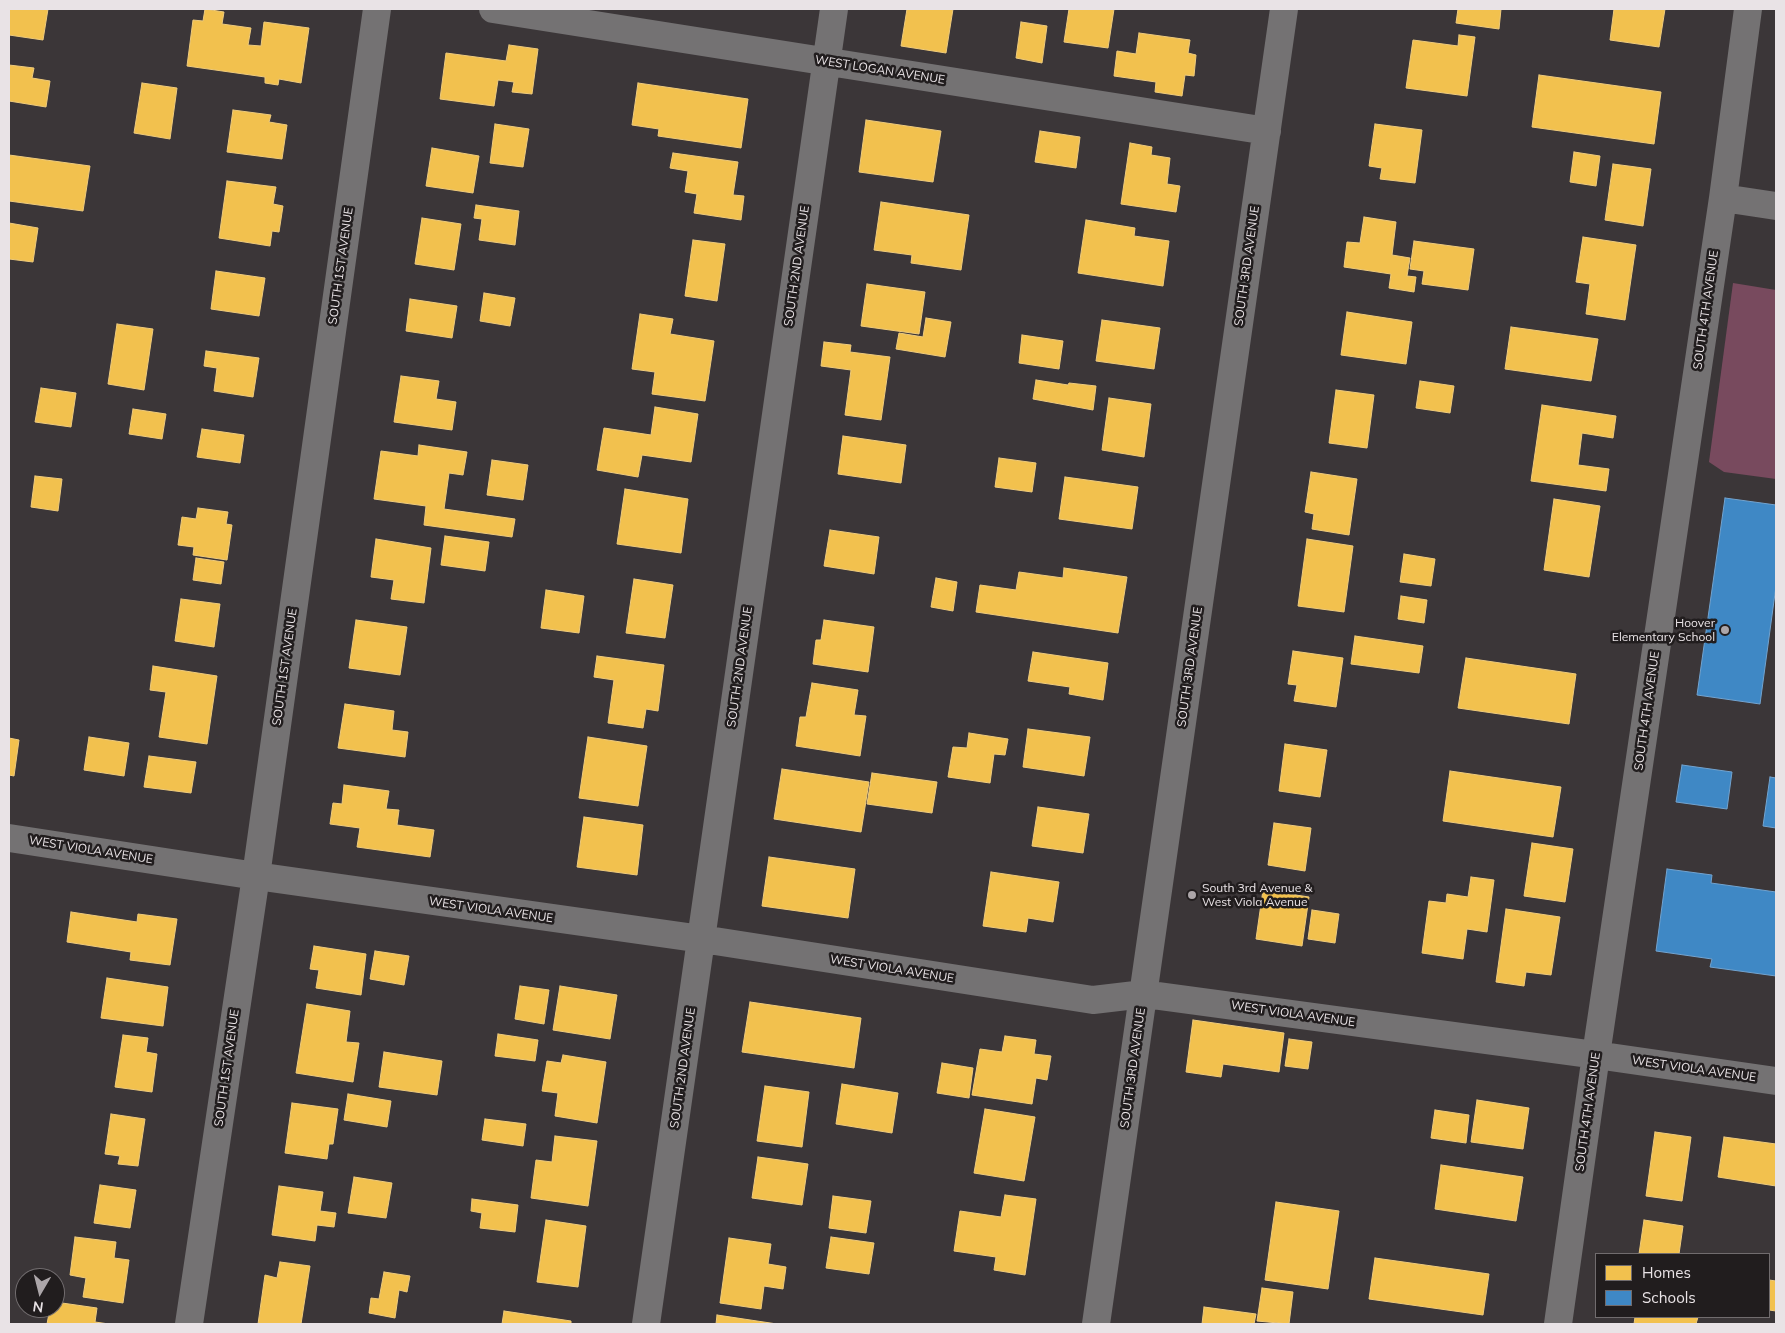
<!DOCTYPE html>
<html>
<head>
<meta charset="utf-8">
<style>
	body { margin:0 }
	#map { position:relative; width:1785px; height:1333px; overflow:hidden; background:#3b3638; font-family:Mulish,sans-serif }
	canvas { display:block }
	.frame { position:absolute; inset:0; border:10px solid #e9e3e6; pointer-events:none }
	.legend { position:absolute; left:1595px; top:1253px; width:175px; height:65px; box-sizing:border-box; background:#211d1e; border:1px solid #716c6e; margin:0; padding:6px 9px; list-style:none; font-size:15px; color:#e9e3e6 }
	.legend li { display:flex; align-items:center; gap:10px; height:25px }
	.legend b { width:25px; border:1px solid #716c6e }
	.north { position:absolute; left:15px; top:1268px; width:50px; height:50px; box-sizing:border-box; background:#211d1e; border:1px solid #716c6e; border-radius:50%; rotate:188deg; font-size:14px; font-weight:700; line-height:20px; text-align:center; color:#e9e3e6 }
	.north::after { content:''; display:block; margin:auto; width:18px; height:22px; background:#aca6a9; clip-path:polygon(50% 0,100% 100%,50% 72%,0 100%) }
</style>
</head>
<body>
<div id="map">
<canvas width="1785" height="1333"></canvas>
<div class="frame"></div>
<ul class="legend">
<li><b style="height:14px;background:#f2c14e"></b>Homes</li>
<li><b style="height:14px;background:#3f88c5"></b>Schools</li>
</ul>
<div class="north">N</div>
</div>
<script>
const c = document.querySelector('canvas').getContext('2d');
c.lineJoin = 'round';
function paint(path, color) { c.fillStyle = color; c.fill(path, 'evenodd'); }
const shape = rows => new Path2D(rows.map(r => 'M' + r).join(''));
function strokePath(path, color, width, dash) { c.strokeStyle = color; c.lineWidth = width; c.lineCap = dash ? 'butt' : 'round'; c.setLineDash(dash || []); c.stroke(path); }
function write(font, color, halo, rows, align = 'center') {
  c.font = font + ' Mulish,sans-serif'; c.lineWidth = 5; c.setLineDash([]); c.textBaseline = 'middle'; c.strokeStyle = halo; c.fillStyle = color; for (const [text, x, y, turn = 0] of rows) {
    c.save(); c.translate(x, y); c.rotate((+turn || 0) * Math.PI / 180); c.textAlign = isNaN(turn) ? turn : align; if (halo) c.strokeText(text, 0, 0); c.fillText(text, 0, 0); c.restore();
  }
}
const green = shape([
	[1733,283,1776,290,1776,479,1724,472,1709,462]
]);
const homes = shape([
	[9,9,48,9,43,40,9,35,9,9],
	[205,9,224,12,222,24,251,28,248,45,261,46,264,22,309,28,301,83,279,79,278,85,265,83,265,77,187,66,193,20,203,21,205,9],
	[907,9,953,9,946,53,901,46,907,9],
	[1069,9,1114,9,1108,48,1064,42,1069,9],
	[1458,9,1501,9,1499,29,1456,23,1458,9],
	[1614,9,1665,9,1659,47,1610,40,1614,9],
	[1021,22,1047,26,1042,63,1016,58,1021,22],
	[1139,33,1190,40,1188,53,1196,55,1194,76,1185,75,1182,96,1155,92,1156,82,1114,76,1117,51,1136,54,1139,33],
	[1459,35,1475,37,1467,96,1406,88,1413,40,1458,46,1459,35],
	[509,45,538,49,532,94,512,92,514,82,498,80,494,106,440,99,446,53,506,61,509,45],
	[9,65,34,68,32,78,50,81,46,107,9,101,9,65],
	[1539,75,1661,92,1654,144,1532,127,1539,75],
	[142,83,177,88,170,139,134,133,142,83],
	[638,83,748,99,741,148,658,136,659,129,632,125,638,83],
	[233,110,271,115,269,122,287,125,282,159,227,152,233,110],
	[866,120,941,131,933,182,859,172,866,120],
	[495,124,529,129,523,167,490,163,495,124],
	[1375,124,1422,130,1415,183,1380,179,1382,168,1369,166,1375,124],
	[1040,131,1080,137,1076,168,1035,162,1040,131],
	[1130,143,1152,147,1151,155,1170,158,1167,184,1180,186,1176,212,1121,204,1130,143],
	[432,148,479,156,473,193,426,186,432,148],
	[1574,152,1600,156,1596,186,1570,182,1574,152],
	[673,153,738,162,733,195,744,196,741,220,694,213,697,194,685,192,688,171,670,168,673,153],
	[9,155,90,166,83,211,9,201,9,155],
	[1613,164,1651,169,1643,226,1605,220,1613,164],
	[227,181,276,187,273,204,283,206,279,232,272,231,270,246,219,238,227,181],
	[881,202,969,215,961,270,911,263,912,255,874,250,881,202],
	[476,205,519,211,515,245,479,240,482,219,474,218,476,205],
	[1364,217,1396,222,1392,255,1410,258,1407,276,1416,277,1414,292,1389,288,1391,274,1344,267,1347,242,1360,243,1364,217],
	[422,218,461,224,454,270,415,264,422,218],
	[1086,220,1135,228,1134,236,1169,241,1163,286,1078,273,1086,220],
	[9,223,38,228,33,262,9,259,9,223],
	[1583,237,1636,245,1625,320,1586,314,1590,284,1576,282,1583,237],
	[693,240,725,244,717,301,685,296,693,240],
	[1414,241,1474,249,1468,290,1422,284,1424,271,1410,269,1414,241],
	[216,271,265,278,259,316,211,309,216,271],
	[867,284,925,292,919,334,861,326,867,284],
	[484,293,515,298,510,326,480,321,484,293],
	[410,299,457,306,452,338,406,331,410,299],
	[1347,312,1412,322,1406,364,1341,355,1347,312],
	[640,314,673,319,670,334,714,341,705,401,652,394,655,372,632,369,640,314],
	[926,318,951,322,945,357,896,349,899,333,923,337,926,318],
	[1102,320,1160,328,1154,369,1096,361,1102,320],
	[117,324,153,329,144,390,108,384,117,324],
	[1511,327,1598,339,1591,381,1505,369,1511,327],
	[1022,335,1063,341,1059,369,1019,363,1022,335],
	[824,342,851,345,850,352,890,357,881,420,845,415,851,370,821,366,824,342],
	[206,351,259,358,253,397,214,391,217,368,204,366,206,351],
	[401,376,439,381,436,399,456,402,452,430,394,422,401,376],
	[1036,380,1068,385,1069,383,1096,386,1093,410,1033,399,1036,380],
	[1420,381,1454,386,1450,413,1416,408,1420,381],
	[41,388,76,393,71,427,35,422,41,388],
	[1336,390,1374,395,1367,448,1329,443,1336,390],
	[1109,398,1151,404,1144,457,1102,450,1109,398],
	[1542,405,1616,416,1613,438,1582,433,1578,465,1609,469,1606,491,1531,481,1542,405],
	[655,407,698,414,691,462,642,455,638,477,597,470,604,428,651,435,655,407],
	[133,409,166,414,162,439,129,434,133,409],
	[202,429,244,435,240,463,197,457,202,429],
	[843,436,906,445,901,483,838,474,843,436],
	[419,445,467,452,463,475,449,473,444,509,515,519,512,537,424,525,426,506,374,499,381,451,418,456,419,445],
	[999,458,1036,463,1032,492,995,487,999,458],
	[492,460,528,465,523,500,487,495,492,460],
	[1311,472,1357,479,1349,535,1312,529,1314,514,1305,512,1311,472],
	[35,476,62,479,58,511,31,507,35,476],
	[1065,477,1138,487,1132,529,1059,519,1065,477],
	[625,489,688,499,681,553,617,544,625,489],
	[1554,499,1600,506,1589,577,1544,570,1554,499],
	[198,508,228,512,226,524,232,525,227,560,193,555,194,547,178,545,182,517,196,519,198,508],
	[830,530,879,537,874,574,824,566,830,530],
	[445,536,489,542,485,571,441,565,445,536],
	[376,539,431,548,424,603,391,599,394,580,371,577,376,539],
	[1307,539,1353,546,1344,612,1298,606,1307,539],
	[1404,554,1435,559,1431,586,1400,582,1404,554],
	[196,558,224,562,221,584,193,580,196,558],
	[1064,568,1127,577,1118,633,976,612,980,585,1016,590,1019,572,1063,578,1064,568],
	[936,578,957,582,953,611,931,607,936,578],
	[634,579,673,585,665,638,626,633,634,579],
	[546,590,584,596,579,633,541,628,546,590],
	[1401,596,1427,600,1424,623,1398,619,1401,596],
	[181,599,220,604,214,647,175,641,181,599],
	[356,620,407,627,400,675,349,668,356,620],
	[824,620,874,627,868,672,813,664,816,640,821,640,824,620],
	[1355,636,1423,646,1419,673,1351,664,1355,636],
	[1293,651,1343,658,1336,707,1294,701,1297,685,1288,684,1293,651],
	[1033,652,1108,663,1103,700,1069,694,1070,687,1028,681,1033,652],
	[597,656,664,665,658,711,646,709,643,728,608,723,614,680,594,677,597,656],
	[1466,658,1576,674,1569,724,1458,708,1466,658],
	[153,666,217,676,207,744,159,737,166,692,150,690,153,666],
	[812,683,858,690,854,715,866,716,860,756,796,746,800,717,806,717,812,683],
	[345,704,394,711,392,730,408,732,405,757,338,748,345,704],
	[1028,729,1090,737,1084,776,1023,767,1028,729],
	[969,733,1008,739,1005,755,994,754,990,783,948,777,953,747,967,748,969,733],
	[89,737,129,743,124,776,84,770,89,737],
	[588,737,647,746,638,806,579,798,588,737],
	[9,738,19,740,14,776,9,775,9,738],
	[1285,744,1327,750,1320,797,1279,791,1285,744],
	[149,756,196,762,191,793,144,787,149,756],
	[782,769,869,782,861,832,774,819,782,769],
	[1450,771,1561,787,1553,837,1443,821,1450,771],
	[872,773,937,782,932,813,867,804,872,773],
	[344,785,389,791,386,809,399,810,397,825,434,830,430,857,357,847,360,828,330,824,333,803,342,804,344,785],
	[1038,807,1089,814,1083,853,1032,846,1038,807],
	[584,817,643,825,637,875,577,867,584,817],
	[1274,823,1311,828,1305,871,1268,865,1274,823],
	[1532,843,1573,849,1565,902,1524,896,1532,843],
	[769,857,855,869,848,918,762,906,769,857],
	[991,872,1059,882,1053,922,1028,918,1026,932,983,926,991,872],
	[1471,877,1494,880,1487,932,1467,929,1463,959,1422,953,1429,901,1446,903,1447,894,1468,897,1471,877],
	[1263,890,1309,897,1302,946,1256,939,1263,890],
	[1506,909,1560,917,1551,975,1526,972,1524,986,1496,982,1506,909],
	[1312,910,1339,914,1335,943,1308,939,1312,910],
	[71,912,137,922,138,914,177,919,170,965,130,960,131,952,67,942,71,912],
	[314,946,366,954,361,995,316,988,319,970,310,969,314,946],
	[375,951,409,956,404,985,370,979,375,951],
	[107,978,168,987,163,1026,101,1018,107,978],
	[520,986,549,990,544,1024,515,1019,520,986],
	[560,986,617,995,610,1039,553,1030,560,986],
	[750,1002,861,1018,854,1068,742,1052,750,1002],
	[307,1004,350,1011,346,1042,359,1043,353,1082,296,1073,307,1004],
	[1193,1020,1284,1033,1279,1072,1223,1064,1221,1077,1186,1072,1193,1020],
	[498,1034,538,1040,535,1061,495,1056,498,1034],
	[123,1035,148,1038,146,1052,157,1054,152,1092,115,1087,123,1035],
	[1005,1036,1036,1040,1034,1054,1051,1056,1047,1080,1036,1078,1032,1104,972,1095,980,1049,1002,1052,1005,1036],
	[1289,1039,1312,1042,1308,1069,1285,1066,1289,1039],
	[384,1052,442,1061,437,1095,379,1087,384,1052],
	[563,1055,606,1062,597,1123,555,1116,558,1093,542,1091,547,1061,561,1063,563,1055],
	[942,1063,973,1068,969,1098,937,1093,942,1063],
	[842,1084,898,1093,892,1133,836,1124,842,1084],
	[765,1086,809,1092,802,1147,757,1141,765,1086],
	[348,1094,391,1101,387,1127,344,1120,348,1094],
	[1477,1100,1529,1108,1523,1149,1471,1142,1477,1100],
	[292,1103,338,1109,333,1144,329,1144,327,1159,285,1153,292,1103],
	[985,1109,1035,1117,1024,1181,974,1173,985,1109],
	[1435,1110,1469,1115,1466,1143,1431,1138,1435,1110],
	[111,1114,145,1119,138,1166,118,1164,120,1156,105,1154,111,1114],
	[485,1119,526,1124,523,1146,482,1140,485,1119],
	[1655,1132,1691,1137,1682,1201,1646,1196,1655,1132],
	[555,1136,597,1141,588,1206,531,1198,536,1160,552,1162,555,1136],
	[1724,1137,1776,1144,1776,1186,1718,1177,1724,1137],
	[758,1157,808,1164,802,1205,752,1198,758,1157],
	[1441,1165,1523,1177,1516,1221,1435,1209,1441,1165],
	[354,1177,392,1183,386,1218,348,1213,354,1177],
	[100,1185,136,1190,130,1228,94,1223,100,1185],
	[279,1186,323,1192,320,1211,336,1213,334,1227,317,1225,315,1241,272,1235,279,1186],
	[1005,1195,1036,1199,1025,1275,994,1270,996,1257,954,1251,960,1211,1001,1217,1005,1195],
	[833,1196,871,1201,866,1233,829,1228,833,1196],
	[472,1199,518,1205,515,1232,480,1228,482,1213,471,1211,472,1199],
	[1276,1202,1339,1211,1328,1289,1265,1280,1276,1202],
	[546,1220,586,1226,578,1287,537,1282,546,1220],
	[1644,1220,1683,1226,1679,1254,1639,1254,1644,1220],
	[75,1237,116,1242,114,1258,129,1260,123,1303,83,1297,86,1278,70,1275,75,1237],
	[831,1237,874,1243,869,1274,826,1268,831,1237],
	[729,1238,771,1244,768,1264,786,1267,783,1289,764,1286,761,1309,720,1303,729,1238],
	[1375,1258,1489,1274,1483,1315,1369,1299,1375,1258],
	[280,1262,310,1266,301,1324,258,1324,265,1275,277,1278,280,1262],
	[384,1272,410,1276,407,1292,399,1290,395,1318,369,1313,371,1298,379,1299,384,1272],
	[1769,1280,1776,1281,1776,1311,1769,1310,1769,1280],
	[1262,1288,1293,1292,1289,1324,1257,1321,1262,1288],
	[55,1302,97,1308,95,1322,109,1324,47,1324,50,1308,55,1308,55,1302],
	[1204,1307,1256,1314,1254,1324,1202,1324,1204,1307],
	[504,1311,571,1321,571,1324,502,1324,504,1311],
	[717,1315,777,1324,716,1324,717,1315],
	[1635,1317,1698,1317,1696,1324,1634,1324,1635,1317]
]);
const schools = shape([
	[1725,498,1776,505,1776,586,1760,704,1697,695,1725,498],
	[1682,765,1732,772,1727,809,1676,802,1682,765],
	[1770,777,1776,778,1776,828,1763,826,1770,777],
	[1667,869,1712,875,1711,883,1776,892,1776,976,1710,967,1712,959,1656,951,1667,869]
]);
const minor = shape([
	[493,9,1267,131],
	[1723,198,1776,206],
	[9,838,256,876,702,939,1093,1000,1144,994,1596,1055,1776,1081],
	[189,1324,256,876,377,9],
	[646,1324,834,9],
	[1096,1324,1284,9],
	[1558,1324,1596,1055,1723,198,1748,9]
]);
const markers = [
	[1725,630,5,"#aca6a9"],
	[1192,895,5,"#aca6a9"]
];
const streetNames = [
	["WEST LOGAN AVENUE",880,70,9],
	["SOUTH 1ST AVENUE",341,266,-82],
	["SOUTH 2ND AVENUE",797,266,-82],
	["SOUTH 3RD AVENUE",1247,266,-82],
	["SOUTH 4TH AVENUE",1706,310,-82],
	["SOUTH 1ST AVENUE",285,667,-82],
	["SOUTH 2ND AVENUE",740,667,-82],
	["SOUTH 3RD AVENUE",1190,667,-82],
	["SOUTH 4TH AVENUE",1647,711,-82],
	["WEST VIOLA AVENUE",91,850,9],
	["WEST VIOLA AVENUE",491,910,8],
	["WEST VIOLA AVENUE",892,969,9],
	["WEST VIOLA AVENUE",1293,1014,8],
	["SOUTH 1ST AVENUE",227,1068,-82],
	["SOUTH 2ND AVENUE",683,1068,-82],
	["SOUTH 3RD AVENUE",1133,1068,-82],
	["WEST VIOLA AVENUE",1694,1069,8],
	["SOUTH 4TH AVENUE",1588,1112,-82]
];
const poiNames = [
	["Hoover",1715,623],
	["Elementary School",1715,637],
	["South 3rd Avenue &",1202,888,"left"],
	["West Viola Avenue",1202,902,"left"]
];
paint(green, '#784a5e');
paint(homes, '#f2c14e');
strokePath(homes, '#efcb7c', 1);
paint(schools, '#3f88c5');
strokePath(schools, '#72a3cf', 1);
strokePath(minor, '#747273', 28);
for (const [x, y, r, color] of markers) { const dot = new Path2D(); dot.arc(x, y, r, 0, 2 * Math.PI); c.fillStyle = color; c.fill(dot); strokePath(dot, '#211d1e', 2); }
write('12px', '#e9e3e6', '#211d1e', streetNames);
write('12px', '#e9e3e6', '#211d1e', poiNames, 'right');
</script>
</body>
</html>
